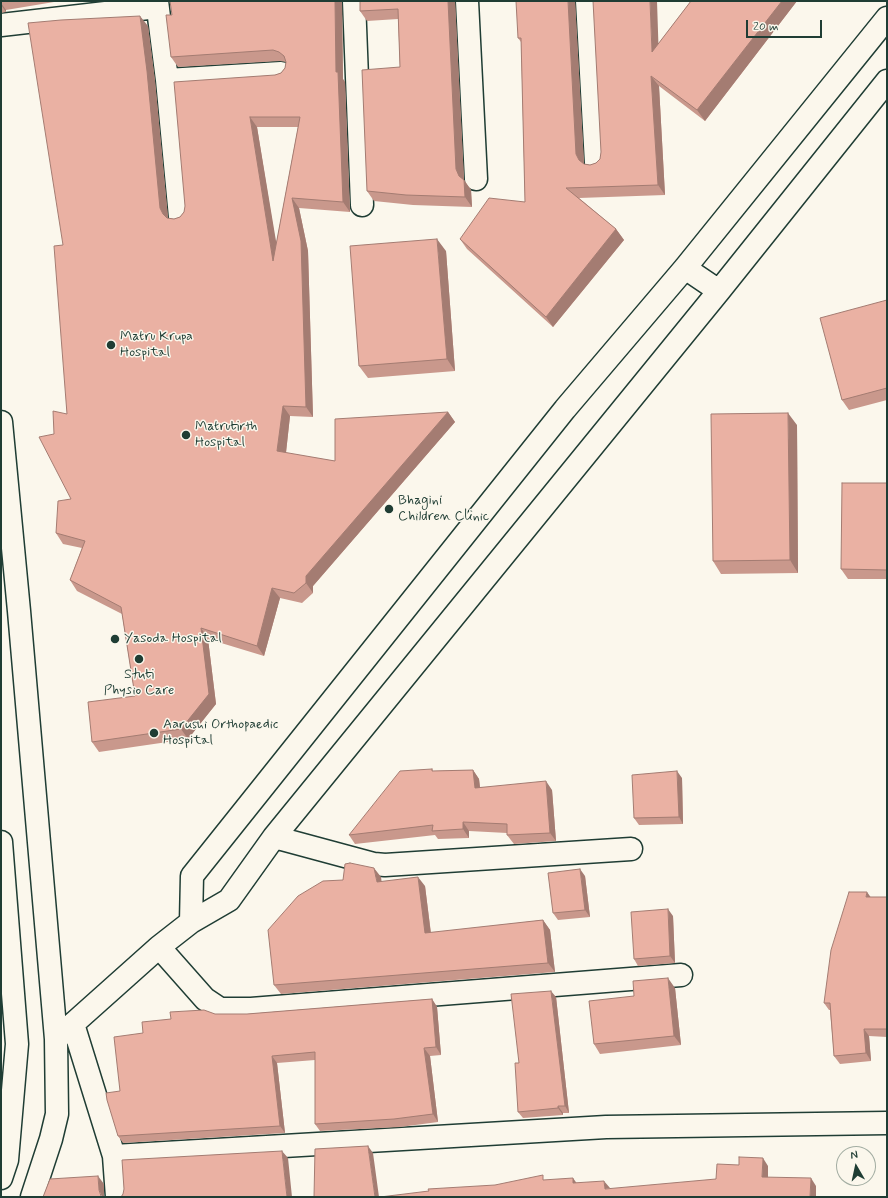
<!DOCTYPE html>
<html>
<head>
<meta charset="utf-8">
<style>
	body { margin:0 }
	#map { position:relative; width:888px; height:1198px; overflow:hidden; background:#fbf7ec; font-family:Mynerve,sans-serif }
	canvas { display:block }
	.frame { position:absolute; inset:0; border:2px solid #1f3d34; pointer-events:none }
	.north { position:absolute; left:836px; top:1146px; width:40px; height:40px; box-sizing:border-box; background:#fbf7ec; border:1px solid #a3ada2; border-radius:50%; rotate:351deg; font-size:11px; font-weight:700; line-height:16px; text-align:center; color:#1f3d34 }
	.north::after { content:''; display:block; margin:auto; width:14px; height:18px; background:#1f3d34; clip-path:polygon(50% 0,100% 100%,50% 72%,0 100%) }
	.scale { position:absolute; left:746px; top:20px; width:76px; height:18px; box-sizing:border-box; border:2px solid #1f3d34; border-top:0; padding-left:5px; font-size:12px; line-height:14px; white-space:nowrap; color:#1f3d34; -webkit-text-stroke:3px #fbf7ec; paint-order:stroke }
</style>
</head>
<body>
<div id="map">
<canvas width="888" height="1198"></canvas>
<div class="frame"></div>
<div class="north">N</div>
<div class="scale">20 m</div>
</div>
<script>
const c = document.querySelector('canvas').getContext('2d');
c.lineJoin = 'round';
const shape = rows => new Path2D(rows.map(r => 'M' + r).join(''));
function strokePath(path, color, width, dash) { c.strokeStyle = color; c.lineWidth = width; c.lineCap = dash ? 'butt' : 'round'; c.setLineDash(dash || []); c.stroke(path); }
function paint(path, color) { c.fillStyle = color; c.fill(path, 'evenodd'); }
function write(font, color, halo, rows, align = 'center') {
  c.font = font + ' Mynerve,sans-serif'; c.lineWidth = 3; c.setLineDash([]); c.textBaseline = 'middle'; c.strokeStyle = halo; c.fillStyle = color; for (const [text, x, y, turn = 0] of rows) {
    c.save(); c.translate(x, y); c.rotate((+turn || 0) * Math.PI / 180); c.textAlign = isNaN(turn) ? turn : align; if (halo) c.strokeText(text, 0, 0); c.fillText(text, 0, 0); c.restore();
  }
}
const minor = shape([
	[157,1,167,80,180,217],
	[354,1,362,205],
	[467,1,476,179],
	[587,1,596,163],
	[1,25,157,7],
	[167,80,281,73],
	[685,268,719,291],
	[1,422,19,611,56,1039,57,1114,51,1139,32,1197],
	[274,837,374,864,385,865,631,849],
	[191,922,192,876,565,409,685,268,887,18],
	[159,947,205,999,220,1009,251,1009,681,975],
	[73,1024,114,1156,117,1197],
	[56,1039,159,947,191,922,229,900,274,837,719,291,887,81],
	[114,1156,606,1127,887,1123]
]);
const highway = shape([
	[1,842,17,1044,7,1160,1,1178]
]);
const wall = shape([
	[1,1,60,1,6,10,6,12,1,13],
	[342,1,343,79,345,82,350,212,299,208,308,251,313,417,290,416,286,453,335,461,448,412,455,422,313,586,313,593,302,603,280,598,264,656,208,639,216,704,188,739,99,752,92,742,135,696,122,614,77,591,70,580,82,548,63,544,56,533,71,499,54,434,67,414,63,245,148,26,155,81,168,218,174,219,180,217,184,212,275,75,281,73,285,68,286,62,280,61,178,67,171,57,172,15],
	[257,127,298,127,276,245],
	[360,1,455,1,464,180,471,190,472,207,413,205,374,201,367,191,400,67,398,19,367,21,360,11],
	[575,1,584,164,590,165,596,163,600,159,659,43,691,1,797,1,705,121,659,86,665,195,579,198,616,229,624,240,553,327,467,249,460,239,525,202,521,42,518,38],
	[446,251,455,371,368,378,359,366],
	[887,300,887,400,849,410,842,400],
	[797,425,798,573,721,574,713,561],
	[887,483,887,579,848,579,841,569],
	[432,769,433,771,473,770,479,779,480,787,552,790,556,841,514,844,507,835,507,833,469,831,469,838,438,839,435,835,355,844,349,835],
	[682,778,683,824,639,825,634,818],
	[585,876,590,917,558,920,553,913],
	[381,877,381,882,425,886,431,933,543,920,550,930,555,972,281,994,274,985],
	[870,897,887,897,887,1037,869,1036,871,1061,840,1064,834,1056,830,1010,829,1010,824,1003],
	[673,916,675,963,638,966,634,959],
	[675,988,681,1045,600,1054,594,1044,634,996],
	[556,997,569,1113,563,1113,563,1115,523,1118,518,1112,519,1063],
	[432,999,437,1007,441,1055,430,1056,438,1122,400,1127,320,1131,315,1124,315,1060,277,1063,285,1133,123,1143,118,1136,120,1091,143,1033,215,1014,247,1014]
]);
const shadedWall = shape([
	[335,1,342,1,343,79,345,82,350,212,343,202,336,72],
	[448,1,455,1,464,180,471,190,472,207,465,197,456,169],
	[568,1,575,1,584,164,579,160,576,154],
	[650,1,657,1,659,62,652,52],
	[782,1,797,1,705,121,697,110],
	[1,3,6,10,6,12,1,5],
	[140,16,148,26,155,81,168,218,163,214,160,208],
	[651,76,659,86,665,195,658,185],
	[250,117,257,127,281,271,273,261],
	[292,198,299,208,308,251,313,417,306,407],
	[616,229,624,240,553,327,546,317],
	[437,239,446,251,455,371,447,359],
	[283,406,290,416,285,461,277,451],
	[448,412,455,422,313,586,313,593,306,583,306,576],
	[788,413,797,425,798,573,790,560],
	[272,588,280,598,264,656,257,646],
	[201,628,208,639,216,704,188,739,181,729],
	[473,770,479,779,481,797,475,788],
	[677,771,682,778,683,824,679,817],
	[546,781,552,790,556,841,550,833],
	[463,822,469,831,469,838,463,829],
	[374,868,381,877,383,892,377,882],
	[580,869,585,876,590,917,585,910],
	[418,877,425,886,432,943,425,933],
	[867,892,872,899,866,897],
	[668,909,673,916,675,963,670,956],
	[543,920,550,930,555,972,548,963],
	[668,978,675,988,681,1045,674,1036],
	[551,991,556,997,569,1113,565,1106],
	[432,999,437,1007,441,1055,436,1047],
	[864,1029,869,1036,871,1061,866,1053],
	[424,1048,430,1056,438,1122,433,1114],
	[272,1056,277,1063,285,1133,280,1126],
	[558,1106,563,1113,563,1115,558,1108],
	[368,1146,373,1153,379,1197,375,1197],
	[282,1151,288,1158,292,1197,287,1197],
	[763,1158,768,1166,768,1184,762,1177],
	[98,1176,104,1184,104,1197,102,1197,99,1190],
	[573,1178,578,1185,573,1183],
	[811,1178,816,1186,816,1197,810,1197],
	[604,1181,610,1188,605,1189]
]);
const building = shape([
	[170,1,335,1,336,72,338,72,343,202,292,198,301,241,306,407,283,406,277,451,335,461,335,419,448,412,306,576,306,583,294,593,272,588,257,646,201,628,209,694,181,729,92,742,88,702,135,696,121,607,70,580,85,541,56,533,58,501,71,499,39,437,54,434,53,411,67,414,54,246,63,245,28,23,61,20,140,16,147,71,160,208,163,214,167,218,174,219,180,217,184,212,185,206,174,82,275,75,281,73,285,68,286,62,284,56,279,52,273,50,171,57,166,15,172,15,170,1],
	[250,117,300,117,273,261,250,117],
	[360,1,448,1,456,169,459,176,464,180,465,197,406,195,367,191,362,70,400,67,398,9,360,11,360,1],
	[516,1,568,1,576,154,579,160,584,164,590,165,596,163,600,159,601,152,593,1,650,1,652,52,691,1,782,1,697,110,651,76,658,185,566,188,616,229,546,317,460,239,489,198,525,202,521,38,518,38,516,1],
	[437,239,447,359,359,366,350,246,437,239],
	[887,300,887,388,842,400,820,318,887,300],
	[788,413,790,560,713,561,711,414,788,413],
	[842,483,887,483,887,570,841,569,842,483],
	[432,769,432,771,473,770,475,788,546,781,550,833,507,835,507,824,463,822,463,829,432,831,433,825,349,835,400,771,432,769],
	[677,771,679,817,634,818,632,775,677,771],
	[350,863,374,868,377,882,418,877,425,933,543,920,548,963,274,985,268,930,298,896,323,881,343,880,345,864,350,863],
	[580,869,585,910,553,913,548,873,580,869],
	[849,892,867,892,866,897,887,897,887,1029,864,1029,866,1053,834,1056,830,1003,824,1003,831,950,849,892],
	[668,909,670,956,634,959,631,912,668,909],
	[668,978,674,1036,594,1044,589,1001,634,996,633,981,668,978],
	[551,991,565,1106,558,1106,558,1108,518,1112,515,1063,519,1063,511,994,551,991],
	[432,999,436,1047,424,1048,433,1114,394,1119,315,1124,315,1052,272,1056,280,1126,118,1136,107,1100,106,1093,120,1091,114,1037,143,1033,142,1022,171,1019,170,1012,204,1010,215,1014,247,1014,432,999],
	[368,1146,375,1197,314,1197,315,1149,368,1146],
	[282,1151,287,1197,121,1197,123,1194,124,1189,122,1160,282,1151],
	[739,1157,763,1158,762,1177,811,1178,810,1197,380,1197,429,1191,428,1189,495,1185,543,1175,543,1180,573,1178,573,1183,604,1181,605,1189,716,1179,717,1164,739,1165,739,1157],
	[98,1176,99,1190,101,1196,102,1197,43,1197,50,1179,98,1176]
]);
const markers = [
	[111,345,5,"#1f3d34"],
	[186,435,5,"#1f3d34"],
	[389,509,5,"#1f3d34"],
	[115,639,5,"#1f3d34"],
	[139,659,5,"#1f3d34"],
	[154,733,5,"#1f3d34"]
];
const poiNames = [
	["Matru Krupa",120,337],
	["Hospital",120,353],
	["Matrutirth",195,427],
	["Hospital",195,443],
	["Bhagini",398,501],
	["Children Clinic",398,517],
	["Yasoda Hospital",124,639],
	["Stuti",139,675,"center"],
	["Physio Care",139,691,"center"],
	["Aarushi Orthopaedic",163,725],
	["Hospital",163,741]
];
strokePath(minor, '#1f3d34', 25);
strokePath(highway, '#1f3d34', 25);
strokePath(minor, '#fbf7ec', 22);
strokePath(highway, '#fbf7ec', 22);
paint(wall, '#c9988c');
paint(shadedWall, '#a47c72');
paint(building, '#eab1a3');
strokePath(building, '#a47c72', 1);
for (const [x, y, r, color] of markers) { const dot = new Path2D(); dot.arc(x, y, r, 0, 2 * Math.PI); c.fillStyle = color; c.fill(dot); strokePath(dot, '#fbf7ec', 1.5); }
write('14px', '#1f3d34', '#fbf7ec', poiNames, 'left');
</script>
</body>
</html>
